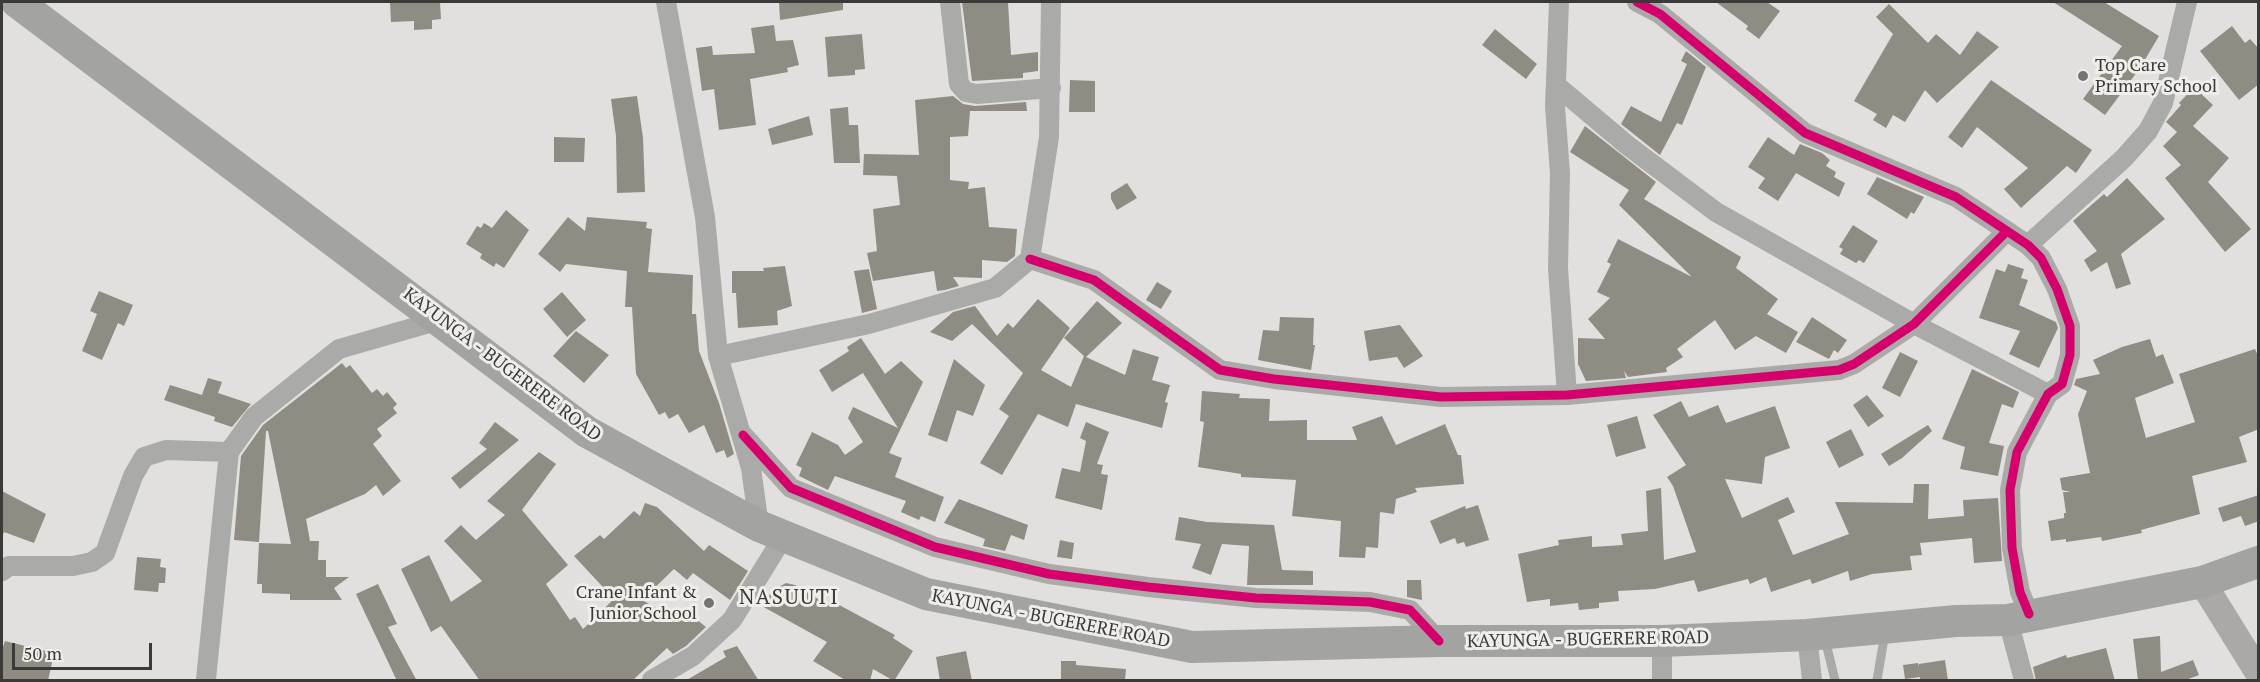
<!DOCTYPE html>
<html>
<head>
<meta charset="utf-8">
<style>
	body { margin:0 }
	#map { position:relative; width:2260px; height:682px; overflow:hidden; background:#e1e0df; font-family:"PT Serif",serif }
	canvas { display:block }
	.frame { position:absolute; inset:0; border:3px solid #3a3a39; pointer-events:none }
	.scale { position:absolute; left:12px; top:643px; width:140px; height:27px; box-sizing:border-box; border:3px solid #3a3a39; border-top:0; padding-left:8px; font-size:18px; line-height:21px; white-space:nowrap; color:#3a3a39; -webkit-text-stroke:4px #efeeeb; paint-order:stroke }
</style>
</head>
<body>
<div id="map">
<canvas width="2260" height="682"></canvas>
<div class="frame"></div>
<div class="scale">50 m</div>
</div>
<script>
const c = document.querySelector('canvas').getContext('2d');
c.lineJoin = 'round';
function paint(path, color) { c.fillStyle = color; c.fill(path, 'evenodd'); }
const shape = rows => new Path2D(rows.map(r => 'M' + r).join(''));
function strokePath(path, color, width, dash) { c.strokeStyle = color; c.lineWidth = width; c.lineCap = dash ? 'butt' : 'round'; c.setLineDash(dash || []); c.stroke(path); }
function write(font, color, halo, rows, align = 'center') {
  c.font = font + ' "PT Serif",serif'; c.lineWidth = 6; c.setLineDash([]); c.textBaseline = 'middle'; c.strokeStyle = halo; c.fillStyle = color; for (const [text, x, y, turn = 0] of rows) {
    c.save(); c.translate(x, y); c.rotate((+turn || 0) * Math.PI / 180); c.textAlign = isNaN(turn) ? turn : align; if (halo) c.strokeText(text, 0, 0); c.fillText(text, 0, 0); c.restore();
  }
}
const building = shape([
	[390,2,440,2,441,19,432,20,432,29,414,30,414,21,391,22],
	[779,2,843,2,843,10,780,20],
	[962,2,1008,2,1011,55,1038,52,1038,71,1023,73,1023,78,972,81],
	[1716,2,1767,2,1780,11,1759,39,1746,29,1748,26],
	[2053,2,2104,2,2159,36,2140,68,2105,115,2083,99,2122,46],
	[1889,4,1928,43,1936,34,1960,55,1977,31,1999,47,1937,103,1925,90,1905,122,1893,115,1886,128,1873,120,1877,114,1854,101,1893,34,1876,17],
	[774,25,776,41,793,40,799,65,787,68,788,72,750,79,756,125,719,130,714,89,702,91,696,48,712,46,713,55,755,53,751,28],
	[2232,26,2245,43,2250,39,2259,49,2259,84,2239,100,2200,51],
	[1495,29,1537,64,1526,79,1482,45],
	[862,34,865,69,855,70,855,75,828,77,825,37],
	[1686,51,1706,67,1682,125,1677,123,1660,155,1621,124,1631,106,1661,122,1687,64,1681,61],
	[1070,80,1095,81,1095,112,1069,112],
	[1991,80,2092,150,2076,173,2067,166,2021,208,2004,189,2028,168,1977,127,1962,148,1948,137],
	[2194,87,2213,105,2193,126,2229,158,2208,182,2251,229,2225,252,2165,178,2181,165,2163,146,2177,132,2166,122,2181,105,2179,103],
	[637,96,643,138,645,192,617,193,616,136,611,99],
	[953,96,963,104,975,106,1026,102,1027,111,970,111,968,136,950,137,950,180,969,182,968,189,985,187,989,227,1017,229,1015,256,1007,262,982,260,982,278,953,277,959,286,945,290,937,291,934,271,873,281,867,253,877,251,873,209,900,205,897,176,863,175,864,154,919,155,915,100],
	[848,107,849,125,858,125,860,163,834,163,830,109],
	[809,116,813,135,772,145,768,129],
	[1585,126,1656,182,1644,199,1741,257,1736,268,1778,299,1767,314,1798,332,1786,353,1756,336,1735,350,1715,320,1677,349,1683,357,1666,368,1667,372,1628,377,1624,371,1626,378,1586,381,1578,364,1578,338,1605,339,1588,319,1610,298,1597,292,1611,264,1607,262,1618,239,1692,277,1619,205,1629,190,1570,152],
	[554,137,585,138,584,162,554,162],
	[1768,137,1794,155,1800,144,1822,153,1830,160,1826,166,1836,172,1834,177,1845,183,1839,197,1796,173,1778,201,1758,188,1765,178,1748,167],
	[1877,177,1924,197,1914,214,1911,212,1907,219,1867,194],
	[2127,178,2165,219,2121,254,2131,284,2116,289,2107,262,2091,272,2084,260,2097,251,2073,221,2104,194,2107,197],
	[1127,183,1137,198,1117,210,1111,199,1111,193],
	[506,210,529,230,504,268,496,263,494,267,480,258,482,254,466,244,477,226,481,228,484,223,492,228],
	[568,217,585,231,587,217,647,222,646,228,652,229,648,272,693,275,692,314,696,314,699,351,719,403,734,454,727,458,724,450,716,453,704,425,689,433,678,414,669,419,665,412,659,415,636,374,632,307,625,307,627,271,566,264,560,272,538,254],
	[1853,225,1878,241,1864,263,1859,260,1856,263,1840,254,1843,249,1839,247],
	[2008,264,2024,269,2021,278,2028,280,2019,305,2056,322,2058,328,2039,368,2009,354,2020,331,1979,318,1996,269,2005,272],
	[785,266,792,306,777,311,778,325,738,328,736,293,732,293,732,271,764,271,763,268],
	[869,269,877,309,862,313,854,271],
	[1157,282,1172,291,1161,309,1146,300],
	[99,291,133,305,124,326,118,323,102,360,82,351,97,314,90,311],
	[562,292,586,320,567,337,543,309],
	[1038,299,1070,328,1041,370,1071,387,1084,356,1064,338,1097,301,1122,323,1086,357,1125,375,1133,349,1159,357,1152,380,1170,385,1165,402,1168,403,1162,428,1076,404,1068,427,1038,414,1002,475,980,463,1009,416,999,409,1023,373,972,324,952,341,930,332,953,312,975,306,997,336,1008,323,1013,328],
	[1280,317,1314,318,1313,345,1315,345,1311,370,1258,360,1263,330,1279,331],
	[1812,317,1847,340,1838,353,1834,350,1829,359,1796,342],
	[1400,325,1423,356,1404,368,1397,357,1369,361,1364,331],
	[576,331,609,355,584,383,553,356],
	[861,338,885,374,901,361,923,382,889,453,902,458,895,477,944,497,935,522,921,516,919,520,901,512,906,501,835,476,828,490,799,476,802,468,796,465,812,432,838,445,845,455,863,442,848,418,853,407,898,428,863,373,832,392,819,370,849,351,847,347],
	[2150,339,2156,357,2163,354,2174,383,2135,398,2146,438,2195,422,2179,374,2255,349,2259,358,2259,429,2239,437,2247,462,2192,476,2200,514,2141,530,2142,533,2102,541,2101,537,2066,542,2066,539,2051,541,2048,521,2064,518,2064,513,2066,513,2063,492,2071,492,2062,490,2060,478,2090,473,2078,414,2087,391,2074,385,2076,379,2100,374,2093,360,2122,347],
	[1900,352,1918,361,1900,397,1882,388],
	[954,359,985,385,973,416,957,410,947,442,928,435],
	[342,363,346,368,350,365,372,393,377,389,383,396,387,392,397,404,393,408,397,413,377,429,382,436,373,444,401,481,383,496,376,485,365,494,306,519,310,541,319,541,318,560,326,560,326,577,349,577,334,588,342,600,290,600,290,594,262,593,262,584,257,584,259,543,291,544,268,431,266,431,259,542,234,540,241,456,263,425],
	[1972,369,2019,392,2013,408,2002,404,1989,443,2004,446,1998,476,1960,469,1965,447,1942,439],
	[208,378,222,382,218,393,251,404,232,427,214,421,215,417,164,400,170,385,202,395],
	[1202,391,1240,394,1239,398,1270,399,1269,421,1307,420,1307,440,1357,440,1352,427,1382,416,1396,445,1445,424,1458,455,1461,455,1464,484,1415,488,1417,492,1396,499,1394,514,1380,512,1378,548,1366,547,1365,558,1339,557,1341,521,1292,516,1296,480,1241,477,1241,474,1198,467,1204,422,1200,421],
	[1867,395,1884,416,1868,427,1853,405],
	[1681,401,1689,417,1718,405,1726,423,1775,406,1790,448,1765,457,1762,484,1725,479,1742,518,1788,497,1795,512,1778,520,1793,555,1849,534,1835,502,1913,503,1914,484,1929,484,1928,519,1964,516,1963,500,1998,498,2002,561,1974,563,1972,538,1920,543,1922,555,1910,556,1912,570,1872,574,1850,581,1848,571,1812,584,1810,579,1771,592,1766,577,1750,584,1748,579,1698,592,1694,580,1655,589,1618,591,1619,601,1599,603,1599,608,1579,610,1578,603,1550,606,1550,599,1527,602,1518,554,1559,545,1558,540,1592,536,1592,547,1623,545,1621,534,1648,531,1646,491,1661,488,1664,560,1696,552,1673,486,1667,477,1686,465,1653,415],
	[1637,416,1646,448,1616,457,1607,425],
	[495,422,519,440,460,489,451,478,487,449,479,443],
	[1086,422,1109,432,1097,464,1103,465,1101,474,1108,475,1102,510,1055,498,1062,468,1080,472,1086,441,1080,438],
	[1928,425,1932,431,1902,458,1889,466,1881,454],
	[1851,429,1864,455,1839,468,1826,442],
	[539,452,556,464,522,510,568,565,546,584,570,620,575,617,583,629,614,599,574,556,600,535,604,539,634,511,640,516,645,503,657,507,704,551,709,545,748,571,730,600,693,573,687,580,674,569,642,600,678,620,685,610,706,627,686,646,673,654,667,648,632,681,480,681,441,626,431,632,401,569,429,555,451,602,482,581,444,541,461,525,476,540,505,515,487,501],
	[2,491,46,514,34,543,4,532,2,537],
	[2259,495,2259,521,2245,526,2241,516,2223,522,2218,508],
	[959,499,1028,525,1024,540,1011,535,1005,551,983,546,985,539,944,523],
	[1478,505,1489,540,1466,547,1464,542,1457,544,1455,538,1440,544,1430,521,1465,506,1466,509],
	[1179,517,1207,522,1274,525,1282,570,1313,571,1313,585,1247,585,1249,546,1222,544,1211,575,1192,568,1201,544,1175,540],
	[1060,540,1074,543,1072,559,1057,557],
	[137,557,161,559,160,567,166,568,165,583,159,583,158,592,134,590],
	[1407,580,1421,580,1422,600,1407,597],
	[786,583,795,585,828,605,830,600,895,635,893,638,913,651,894,681,873,669,870,681,847,681,813,661,827,642,760,605,775,589],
	[378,584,397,624,388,627,417,681,397,681,356,594],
	[2160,636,2161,672,2193,660,2199,675,2183,681,2138,681,2133,639],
	[5,641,54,653,48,681,2,681,2,650],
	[737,646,759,681,685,681,726,657,723,651],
	[2106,648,2115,681,2036,681,2033,667,2066,655,2067,658],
	[966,651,972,681,940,681,936,657],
	[1945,660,1948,681,1920,681,1920,677,1905,679,1903,665,1918,663,1919,667,1919,664],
	[1061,661,1076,661,1076,665,1126,669,1125,680,1061,680]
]);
const lane = shape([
	[1825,639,1835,680],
	[1877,680,1885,633]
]);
const street = shape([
	[666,2,705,217,718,356,751,468,759,526],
	[950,2,959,84,966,92,977,94,1051,88],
	[1559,2,1555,107,1560,173,1558,268,1567,395],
	[1637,2,1660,14,1805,133,1956,197,2028,245,2041,258,2057,289,2070,326,2070,355,2062,384,2048,394,2017,452,2010,490,2012,548,2020,592,2029,614],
	[1557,86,1627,145,1716,212,1914,324,2048,394],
	[2028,245,2124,158,2148,131,2163,103,2187,2],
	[1030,259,1094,280,1220,370,1274,379,1441,397,1567,395,1839,370,1854,364,1914,324,2006,232],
	[718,356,869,324,995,288,1030,259,1049,137,1051,2],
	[743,435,791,488,935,547,1049,574,1148,587,1256,598,1370,602,1410,610,1439,641],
	[2,571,9,566,73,566,92,562,105,553,133,476,144,457,166,450,229,452],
	[2008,620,2024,680],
	[1807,635,1812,680],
	[206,679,229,452,254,417,339,349,440,320],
	[652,680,693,656,732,620,785,534],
	[1662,680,1662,641]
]);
const secondary = shape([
	[2202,582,2258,672]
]);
const primary = shape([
	[17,2,587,432,759,526,926,594,1192,647,1439,641,1662,641,1807,635,1956,621,2008,620,2202,582,2258,562]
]);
const cycleway = shape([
	[1637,2,1660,14,1805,133,1956,197,2028,245,2041,258,2057,289,2070,326,2070,355,2062,384,2048,394,2017,452,2010,490,2012,548,2020,592,2029,614],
	[1030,259,1094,280,1220,370,1274,379,1441,397,1567,395,1839,370,1854,364,1914,324,2006,232],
	[743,435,791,488,935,547,1049,574,1148,587,1256,598,1370,602,1410,610,1439,641]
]);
const markers = [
	[2083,76,6,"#747473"],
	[709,603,6,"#747473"]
];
const poiNames = [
	["Top Care",2095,66],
	["Primary School",2095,87],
	["Crane Infant &",697,593,"right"],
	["Junior School",697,614,"right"]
];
const streetNames = [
	["KAYUNGA - BUGERERE ROAD",502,365,37],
	["KAYUNGA - BUGERERE ROAD",1051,619,11],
	["KAYUNGA - BUGERERE ROAD",1588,640,-1]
];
const quarterNames = [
	["NASUUTI",789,598]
];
paint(building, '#8f8c83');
strokePath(lane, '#aaaaa9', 9);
strokePath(street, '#aaaaa9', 20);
strokePath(secondary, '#aaa9a8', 27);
strokePath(primary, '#a3a3a2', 32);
strokePath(cycleway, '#d6006c', 9);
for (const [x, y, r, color] of markers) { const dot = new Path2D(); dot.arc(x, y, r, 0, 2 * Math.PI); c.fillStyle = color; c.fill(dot); strokePath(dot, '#efeeeb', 2); }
write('18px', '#3a3a39', '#efeeeb', poiNames, 'left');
write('18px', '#3a3a39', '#efeeeb', streetNames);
c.letterSpacing = '1.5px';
write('21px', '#3a3a39', '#efeeeb', quarterNames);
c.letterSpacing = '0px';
</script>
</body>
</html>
